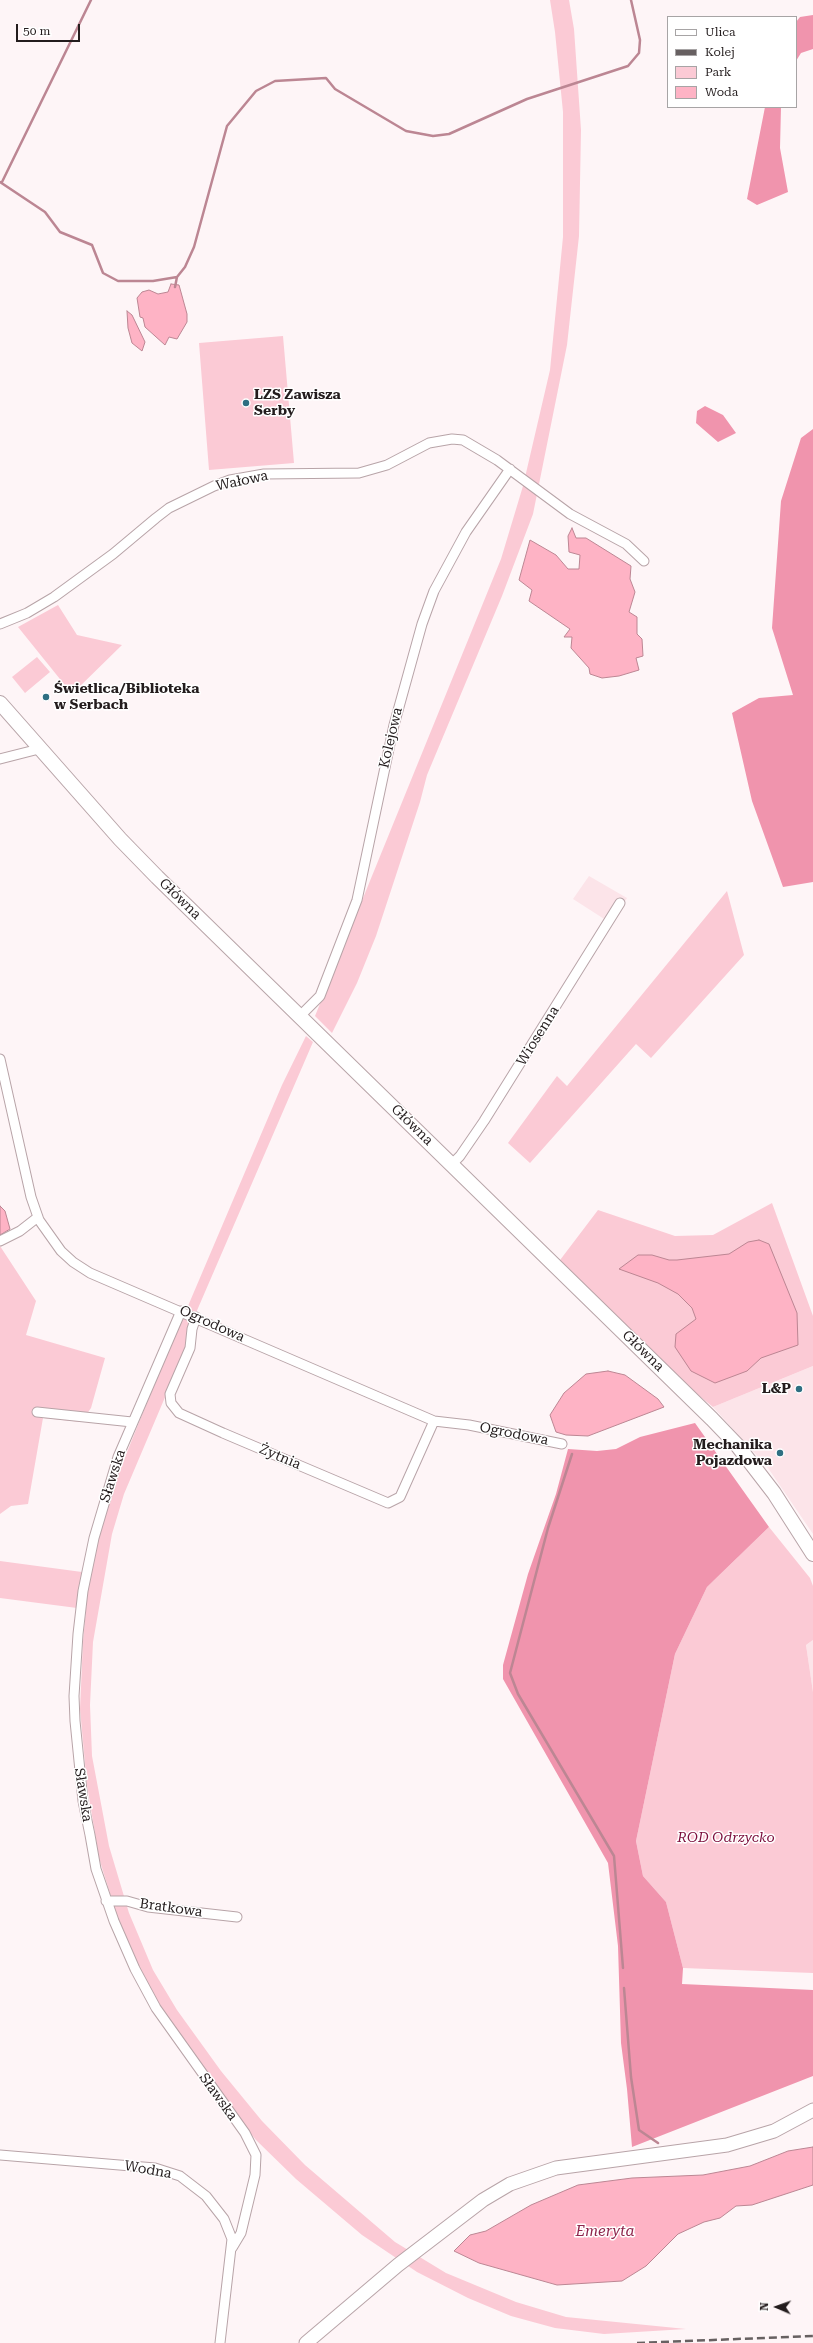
<!DOCTYPE html>
<html>
<head>
<meta charset="utf-8">
<style>
	body { margin:0 }
	#map { position:relative; width:813px; height:2343px; overflow:hidden; background:#fef5f7; font-family:"Roboto Serif",serif }
	canvas { display:block }
	.legend { position:absolute; left:667px; top:16px; width:130px; height:92px; box-sizing:border-box; background:#fff; border:1px solid #a7a4a5; margin:0; padding:5px 7px; list-style:none; font-size:12px; color:#231c1d }
	.legend li { display:flex; align-items:center; gap:8px; height:20px }
	.legend b { width:20px; border:1px solid #a7a4a5 }
	.north { position:absolute; left:757px; top:2287px; width:40px; height:40px; -webkit-text-stroke:3px #fff; paint-order:stroke; rotate:272deg; font-size:11px; font-weight:700; line-height:16px; text-align:center; color:#231c1d }
	.north::after { content:''; display:block; margin:auto; width:14px; height:18px; background:#231c1d; clip-path:polygon(50% 0,100% 100%,50% 72%,0 100%) }
	.scale { position:absolute; left:16px; top:24px; width:64px; height:18px; box-sizing:border-box; border:2px solid #231c1d; border-top:0; padding-left:5px; font-size:12px; line-height:14px; white-space:nowrap; color:#231c1d; -webkit-text-stroke:3px #fff; paint-order:stroke }
</style>
</head>
<body>
<div id="map">
<canvas width="813" height="2343"></canvas>
<ul class="legend">
<li><b style="height:5px;background:#fff"></b>Ulica</li>
<li><b style="height:5px;background:#676061"></b>Kolej</li>
<li><b style="height:11px;background:#fbcad5"></b>Park</li>
<li><b style="height:11px;background:#feb3c5"></b>Woda</li>
</ul>
<div class="north">N</div>
<div class="scale">50 m</div>
</div>
<script>
const c = document.querySelector('canvas').getContext('2d');
c.lineJoin = 'round';
function paint(path, color) { c.fillStyle = color; c.fill(path, 'evenodd'); }
const shape = rows => new Path2D(rows.map(r => 'M' + r).join(''));
function strokePath(path, color, width, dash) { c.strokeStyle = color; c.lineWidth = width; c.lineCap = dash ? 'butt' : 'round'; c.setLineDash(dash || []); c.stroke(path); }
function write(font, color, halo, rows, align = 'center') {
  c.font = font + ' "Roboto Serif",serif'; c.lineWidth = 3; c.setLineDash([]); c.textBaseline = 'middle'; c.strokeStyle = halo; c.fillStyle = color; for (const [text, x, y, turn = 0] of rows) {
    c.save(); c.translate(x, y); c.rotate((+turn || 0) * Math.PI / 180); c.textAlign = isNaN(turn) ? turn : align; if (halo) c.strokeText(text, 0, 0); c.fillText(text, 0, 0); c.restore();
  }
}
const built = shape([
	[589,876,627,898,612,924,573,899],
	[813,1366,813,1534,768,1468,713,1407],
	[813,1640,813,1692,806,1645]
]);
const green = shape([
	[550,0,569,0,574,29,581,130,579,236,567,345,533,514,502,596,427,775,420,802,376,936,357,983,332,1033,315,1016,501,559,523,486,550,370,563,237,563,112,555,32],
	[283,336,294,463,209,470,199,343],
	[58,605,77,635,122,645,72,694,18,627],
	[37,657,50,672,25,693,12,677],
	[727,891,744,955,651,1058,636,1044,530,1163,508,1143,557,1076,567,1086],
	[306,1036,313,1042,189,1329,188,1343,124,1494,112,1534,93,1642,90,1705,92,1756,109,1846,129,1913,153,1970,177,2010,221,2071,262,2121,305,2165,395,2242,446,2273,516,2302,566,2317,686,2329,604,2334,555,2328,511,2316,468,2298,417,2272,362,2235,296,2179,256,2140,216,2091,166,2018,139,1966,117,1916,99,1858,87,1785,80,1709,83,1641,88,1588,101,1527,117,1477,148,1400,282,1085],
	[772,1203,813,1316,813,1366,713,1407,625,1336,554,1268,598,1210,675,1236,713,1235],
	[0,1246,36,1301,26,1335,105,1358,91,1408,81,1422,43,1418,28,1504,11,1506,0,1514],
	[769,1527,810,1578,813,1586,813,1640,806,1645,813,1692,813,1973,683,1968,666,1902,643,1876,636,1841,675,1654,707,1587],
	[0,1561,82,1572,77,1608,0,1598]
]);
const forest = shape([
	[813,15,813,49,801,53,796,61,796,22,800,17],
	[765,107,781,107,780,148,788,192,757,205,747,199],
	[705,406,723,415,736,433,718,442,696,423,697,411],
	[813,429,813,882,783,887,752,801,732,713,759,698,793,695,772,628,781,501,801,438],
	[695,1423,769,1527,707,1587,675,1654,636,1841,643,1876,666,1902,683,1968,682,1984,813,1990,813,2076,632,2147,627,2089,621,2043,618,1946,608,1863,503,1679,503,1665,528,1574,556,1494,568,1449,597,1451,616,1449,640,1437]
]);
const water = shape([
	[171,284,179,285,187,314,187,322,177,339,169,337,165,345,145,327,143,318,140,317,137,298,142,292,149,290,158,294,168,292,171,284],
	[127,311,132,315,145,342,142,351,132,343,128,328,127,311],
	[572,528,576,538,586,538,631,566,630,579,635,592,629,612,637,617,637,634,642,639,643,656,636,658,639,670,619,676,602,678,590,674,589,668,571,648,572,637,564,637,570,629,529,601,532,590,519,580,530,540,556,555,568,569,579,569,580,555,569,552,568,536,572,528],
	[0,1206,5,1211,10,1229,0,1235,0,1206],
	[759,1240,769,1244,797,1313,798,1345,761,1358,747,1371,715,1383,691,1371,675,1347,676,1334,696,1319,692,1308,678,1294,658,1283,619,1269,638,1255,652,1255,669,1260,677,1260,729,1254,748,1242,759,1240],
	[608,1371,625,1375,658,1399,664,1407,588,1436,566,1435,556,1432,550,1415,564,1393,586,1374,608,1371],
	[813,2147,813,2185,752,2205,736,2206,720,2218,704,2222,678,2234,646,2266,622,2281,557,2285,479,2263,454,2251,470,2235,486,2231,531,2205,578,2185,632,2178,703,2175,750,2166,788,2151,813,2147]
]);
const stream = shape([
	[0,182,45,212,60,232,92,245,103,273,118,281,153,281,177,277],
	[2,182,91,0],
	[175,287,177,277,185,267,194,247,227,126,256,91,275,81,326,78,335,89,406,131,433,136,449,134,527,99,628,66,639,53,640,40,631,0],
	[572,1454,548,1528,510,1673,518,1694,614,1856,623,1968],
	[624,1988,631,2077,639,2130,658,2143]
]);
const minor = shape([
	[0,624,27,613,54,597,113,554,156,518,169,508,214,486,230,480,264,474,359,473,387,465,429,443,452,439,463,440,497,460,570,514,626,544,644,561],
	[0,759,39,749],
	[300,1016,320,996,357,900,394,725,422,624,434,591,466,532,510,469],
	[0,1059,31,1197,39,1220,61,1251,73,1262,90,1273,434,1421,469,1425,562,1444],
	[452,1164,460,1156,484,1121,620,903],
	[0,1241,20,1231,38,1217],
	[181,1311,118,1457,94,1538,83,1591,78,1634,74,1696,75,1721,83,1801,90,1835,96,1869,114,1921,135,1969,156,2008,245,2133,256,2155,255,2175,241,2233,232,2248],
	[196,1317,192,1329,190,1348,170,1394,171,1403,179,1413,223,1433,388,1503,400,1497,434,1421],
	[37,1412,132,1422],
	[106,1901,127,1901,148,1907,237,1917],
	[0,2155,155,2168,180,2176,206,2196,224,2219,232,2239,220,2343]
]);
const secondary = shape([
	[306,2343,398,2265,483,2200,510,2184,556,2168,727,2145,774,2131,813,2110]
]);
const primary = shape([
	[0,703,120,839,157,877,712,1419,737,1445,774,1493,813,1554]
]);
const rail = shape([
	[637,2343,813,2336]
]);
const markers = [
	[246,403,4,"#2e6f82"],
	[46,697,4,"#2e6f82"],
	[799,1389,4,"#2e6f82"],
	[780,1453,4,"#2e6f82"]
];
const poiNames = [
	["LZS Zawisza",254,395],
	["Serby",254,411],
	["Świetlica/Biblioteka",54,689],
	["w Serbach",54,705],
	["L&P",791,1389,"right"],
	["Mechanika",772,1445,"right"],
	["Pojazdowa",772,1461,"right"]
];
const streetNames = [
	["Wałowa",242,481,-12],
	["Kolejowa",391,738,-77],
	["Główna",180,899,44],
	["Wiosenna",538,1036,-58],
	["Główna",412,1125,44],
	["Ogrodowa",212,1324,24],
	["Główna",643,1351,44],
	["Ogrodowa",514,1434,11],
	["Żytnia",280,1457,23],
	["Sławska",113,1476,-72],
	["Sławska",83,1795,81],
	["Bratkowa",171,1908,8],
	["Sławska",218,2097,54],
	["Wodna",148,2170,10]
];
const parkNames = [
	["ROD Odrzycko",726,1838]
];
const waterNames = [
	["Emeryta",605,2232]
];
paint(built, '#fce4e9');
paint(green, '#fbcad5');
paint(forest, '#f094ad');
paint(water, '#feb3c5');
strokePath(water, '#bc8693', 1);
strokePath(stream, '#bc8693', 2.5);
strokePath(minor, '#b8a4a8', 11);
strokePath(secondary, '#b8a4a8', 15);
strokePath(primary, '#b8a4a8', 16);
strokePath(minor, '#fff', 9);
strokePath(secondary, '#fff', 13);
strokePath(primary, '#fff', 14);
strokePath(rail, '#676061', 2.5, [8, 4]);
for (const [x, y, r, color] of markers) { const dot = new Path2D(); dot.arc(x, y, r, 0, 2 * Math.PI); c.fillStyle = color; c.fill(dot); strokePath(dot, '#fff', 1.5); }
write('bold 14px', '#231c1d', '#fff', poiNames, 'left');
write('14px', '#231c1d', '#fff', streetNames);
write('italic 14px', '#7b0e3c', '#fff', parkNames);
write('italic 15px', '#8e254c', '#fff', waterNames);
</script>
</body>
</html>
